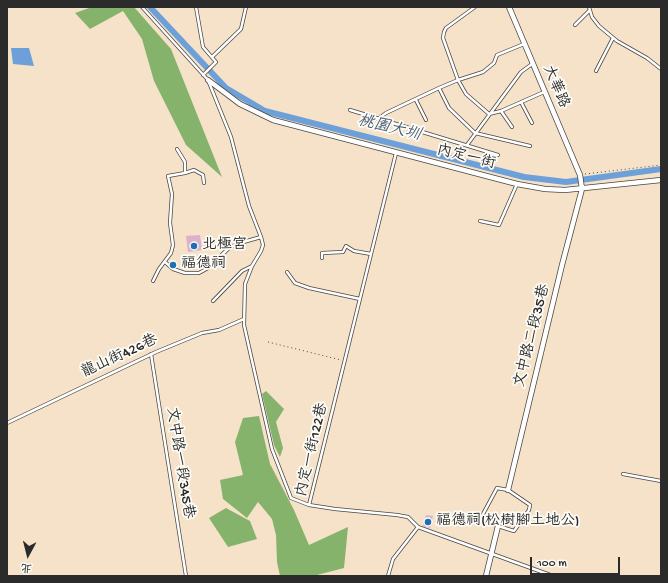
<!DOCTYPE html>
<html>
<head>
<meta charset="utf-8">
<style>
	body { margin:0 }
	#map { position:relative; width:668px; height:583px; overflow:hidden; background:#f5e2c8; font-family:"Gochi Hand","LXGW WenKai TC",sans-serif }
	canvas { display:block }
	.frame { position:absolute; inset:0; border:8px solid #2b2b2b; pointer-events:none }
	.north { position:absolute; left:8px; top:535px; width:40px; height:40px; -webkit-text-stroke:3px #fdfcf7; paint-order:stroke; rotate:187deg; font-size:11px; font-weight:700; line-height:16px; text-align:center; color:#2b2b2b }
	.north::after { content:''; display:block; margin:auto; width:14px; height:18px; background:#2b2b2b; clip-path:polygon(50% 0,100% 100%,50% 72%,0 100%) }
	.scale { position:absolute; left:530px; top:557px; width:90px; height:18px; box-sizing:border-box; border:2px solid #2b2b2b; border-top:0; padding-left:5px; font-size:12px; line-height:14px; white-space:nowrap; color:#2b2b2b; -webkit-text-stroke:3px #fdfcf7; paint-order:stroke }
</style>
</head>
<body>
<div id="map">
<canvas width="668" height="583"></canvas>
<div class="frame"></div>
<div class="north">北</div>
<div class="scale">100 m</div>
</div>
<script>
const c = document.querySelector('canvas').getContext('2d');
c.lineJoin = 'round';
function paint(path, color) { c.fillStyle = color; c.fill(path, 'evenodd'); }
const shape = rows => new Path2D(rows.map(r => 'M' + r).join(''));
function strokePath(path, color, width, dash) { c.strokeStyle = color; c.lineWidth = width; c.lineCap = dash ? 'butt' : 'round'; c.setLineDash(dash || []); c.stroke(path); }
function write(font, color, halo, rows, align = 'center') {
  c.font = font + ' "Gochi Hand","LXGW WenKai TC",sans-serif'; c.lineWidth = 3.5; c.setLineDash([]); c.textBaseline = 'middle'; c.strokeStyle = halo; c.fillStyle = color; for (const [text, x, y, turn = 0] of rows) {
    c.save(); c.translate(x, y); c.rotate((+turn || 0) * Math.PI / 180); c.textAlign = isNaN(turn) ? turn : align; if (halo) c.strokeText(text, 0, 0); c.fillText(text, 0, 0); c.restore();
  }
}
const forest = shape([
	[92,7,134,7,171,49,222,177,186,145,154,81,142,39,123,11,90,29,75,13],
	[266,391,284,409,276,422,283,448,280,457,274,445,262,394],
	[259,416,270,464,294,510,309,545,348,527,344,568,313,576,280,576,277,562,276,535,272,519,258,502,247,518,223,499,220,480,243,475,235,442,243,418],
	[226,508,250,521,257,539,228,547,209,518]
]);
const water = shape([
	[11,48,29,48,34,66,13,64]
]);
const canal = shape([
	[150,7,226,88,265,111,524,177,566,182,661,169]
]);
const building = shape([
	[200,235,202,250,188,252,186,236],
	[426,515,433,516,430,528,423,526]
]);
const path = shape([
	[585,174,661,165],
	[268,342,341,360]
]);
const lane = shape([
	[142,7,208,80,231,137,249,206,261,237,263,245,261,251,252,266,245,284,244,325,272,449,291,498,309,505,335,509,397,515,408,517,418,527,553,576],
	[196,7,203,47,216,62,203,75],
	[475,7,446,28,444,32,443,38,458,80,466,94,489,114],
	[589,7,592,17,599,26,617,41,647,58,661,69],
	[575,25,589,11],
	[212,57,241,29,246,7],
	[596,71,613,38],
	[439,88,449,108,475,133,530,146],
	[416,100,426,120],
	[521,102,532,123],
	[350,110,498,155],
	[501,111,512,127],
	[489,114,501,111,544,92],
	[378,119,386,113,439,88,458,80,483,72,494,63,497,55,524,44],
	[467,145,521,72,532,64],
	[185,173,194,170,203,175,204,183],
	[480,221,499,225,517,184],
	[322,258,322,253,343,252,346,246,354,251,371,254],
	[165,262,173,269,185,273,199,273,208,268,229,248,240,243,261,237],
	[287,272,295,283,309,288,360,299],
	[153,281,159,269,171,253,173,245,170,223,172,194,168,176,185,173,185,162,177,149],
	[213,301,242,271,252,266],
	[151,354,186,576],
	[7,423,156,352,202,333,219,330,244,319],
	[623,474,661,481],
	[497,488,508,490,530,505,529,510,514,531,498,526,482,516,497,488],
	[309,505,396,153],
	[388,576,393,559,418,527]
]);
const street = shape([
	[208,80,240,104,273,120,517,184,545,189,565,190,661,180],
	[508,490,562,265,582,189,580,175,509,7],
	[486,576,498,526]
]);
const markers = [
	[194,246,4,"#1f6fb2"],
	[173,265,4,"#1f6fb2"],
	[428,522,4,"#1f6fb2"]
];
const streetNames = [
	["大華路",555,87,67],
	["內定一街",466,158,14],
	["文中路二段35巷",533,336,-76],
	["龍山街426巷",120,357,-25],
	["內定一街122巷",313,450,-77],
	["文中路一段345巷",179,463,81]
];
const poiNames = [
	["北極宮",202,246],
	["福德祠",181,265],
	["福德祠(松樹腳土地公)",436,522]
];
const waterNames = [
	["桃園大圳",389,129,14]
];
paint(forest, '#86b36c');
paint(water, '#6da0d8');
strokePath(canal, '#6da0d8', 6);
paint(building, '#dbb1ce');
strokePath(lane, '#494643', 4);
strokePath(street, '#494643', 6);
strokePath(path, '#494643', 1, [1, 3]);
strokePath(lane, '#fff', 2.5);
strokePath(street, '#fff', 4.5);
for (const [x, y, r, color] of markers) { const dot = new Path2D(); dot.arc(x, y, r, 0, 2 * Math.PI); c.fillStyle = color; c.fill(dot); strokePath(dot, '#fdfcf7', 1.5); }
write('15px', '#2b2b2b', '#fdfcf7', streetNames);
write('15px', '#2b2b2b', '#fdfcf7', poiNames, 'left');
write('italic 16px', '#455a70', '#fdfcf7', waterNames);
</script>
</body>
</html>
